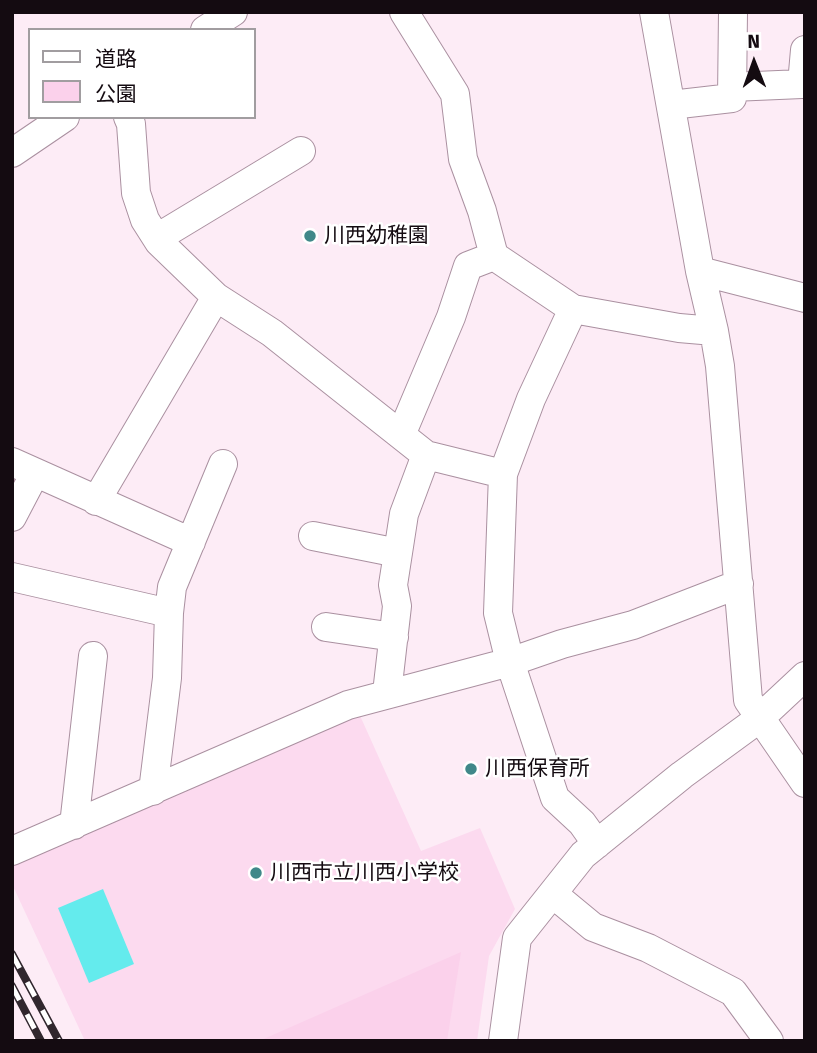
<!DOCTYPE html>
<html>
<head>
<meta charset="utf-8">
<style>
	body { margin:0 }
	#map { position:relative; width:817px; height:1053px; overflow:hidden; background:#fdecf6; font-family:"Fira Sans","Noto Sans JP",sans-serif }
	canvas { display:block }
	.frame { position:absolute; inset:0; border:14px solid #140b11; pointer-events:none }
	.legend { position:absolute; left:28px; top:28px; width:228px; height:91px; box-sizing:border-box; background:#fff; border:2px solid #a19da0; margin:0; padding:9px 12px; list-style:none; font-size:21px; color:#140b11 }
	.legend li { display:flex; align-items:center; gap:14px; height:35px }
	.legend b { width:35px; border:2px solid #a19da0 }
	.north { position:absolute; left:719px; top:28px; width:70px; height:70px; -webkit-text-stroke:5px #fff; paint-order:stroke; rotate:359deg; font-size:19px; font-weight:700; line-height:28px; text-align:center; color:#140b11 }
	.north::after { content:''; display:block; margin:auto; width:24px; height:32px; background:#140b11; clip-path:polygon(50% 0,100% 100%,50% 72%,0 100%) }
</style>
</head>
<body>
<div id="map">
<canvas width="817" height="1053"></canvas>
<div class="frame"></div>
<ul class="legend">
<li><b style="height:9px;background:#fff"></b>道路</li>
<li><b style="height:19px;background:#fbd1eb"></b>公園</li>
</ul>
<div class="north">N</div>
</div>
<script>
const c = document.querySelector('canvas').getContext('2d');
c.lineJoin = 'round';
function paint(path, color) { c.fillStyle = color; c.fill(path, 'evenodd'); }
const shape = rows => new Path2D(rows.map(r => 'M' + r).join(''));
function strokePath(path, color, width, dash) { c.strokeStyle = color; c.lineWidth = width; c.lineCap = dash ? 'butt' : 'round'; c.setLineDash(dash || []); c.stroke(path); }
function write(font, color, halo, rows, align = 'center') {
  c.font = font + ' "Fira Sans","Noto Sans JP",sans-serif'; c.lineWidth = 5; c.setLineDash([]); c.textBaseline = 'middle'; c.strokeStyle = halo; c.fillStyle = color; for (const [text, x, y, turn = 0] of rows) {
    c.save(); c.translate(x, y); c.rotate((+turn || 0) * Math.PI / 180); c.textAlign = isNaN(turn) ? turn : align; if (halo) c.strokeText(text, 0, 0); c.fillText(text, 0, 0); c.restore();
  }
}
const built = shape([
	[357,709,421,851,480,828,515,909,489,956,477,1041,85,1041,12,884,12,862]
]);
const green = shape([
	[461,952,447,1041,259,1041]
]);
const water = shape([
	[103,889,134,964,89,983,58,908]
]);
const minor = shape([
	[404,12,455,94,463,159,482,211,494,256,573,309,679,328,714,331],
	[654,12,700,271,714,331,720,366,748,700,805,783],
	[205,30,233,12],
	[732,87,802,84,805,50],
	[671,105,732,98,733,12],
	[128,117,131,124,136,193,145,220,159,242,216,297,272,333,426,455,503,474],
	[12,153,65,117],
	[157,238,301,151],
	[700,271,805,298],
	[573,309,531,399,503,474,498,613,510,662,555,798,582,823,597,844],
	[401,435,451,317,468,266,494,256],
	[12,462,191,542],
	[96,501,216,297],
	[12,517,35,473],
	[313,536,398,553],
	[12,577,169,613],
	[326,627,394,637],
	[387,693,397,606,393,585,404,514,426,455],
	[153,791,167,678,169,613,172,587,223,464],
	[74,825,93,656],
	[12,851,348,705,510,662,562,644,633,625,739,584],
	[553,894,593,927,648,948,733,992,769,1041],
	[503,1041,517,938,583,855,682,775,760,718,805,676]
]);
const rail = shape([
	[12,954,59,1041],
	[12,986,41,1041]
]);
const markers = [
	[310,236,7,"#408889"],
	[471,769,7,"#408889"],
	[256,873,7,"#408889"]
];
const poiNames = [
	["川西幼稚園",324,236],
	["川西保育所",485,769],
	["川西市立川西小学校",270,873]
];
paint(built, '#fcdaef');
paint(green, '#fbd1eb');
paint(water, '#64ebed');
strokePath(minor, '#aa90a0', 30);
strokePath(minor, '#fff', 28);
strokePath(rail, '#31272e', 8);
strokePath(rail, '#fff', 5, [16]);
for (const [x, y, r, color] of markers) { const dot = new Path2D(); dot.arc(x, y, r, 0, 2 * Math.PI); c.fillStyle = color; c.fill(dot); strokePath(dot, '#fff', 2.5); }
write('21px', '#140b11', '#fff', poiNames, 'left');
</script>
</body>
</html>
